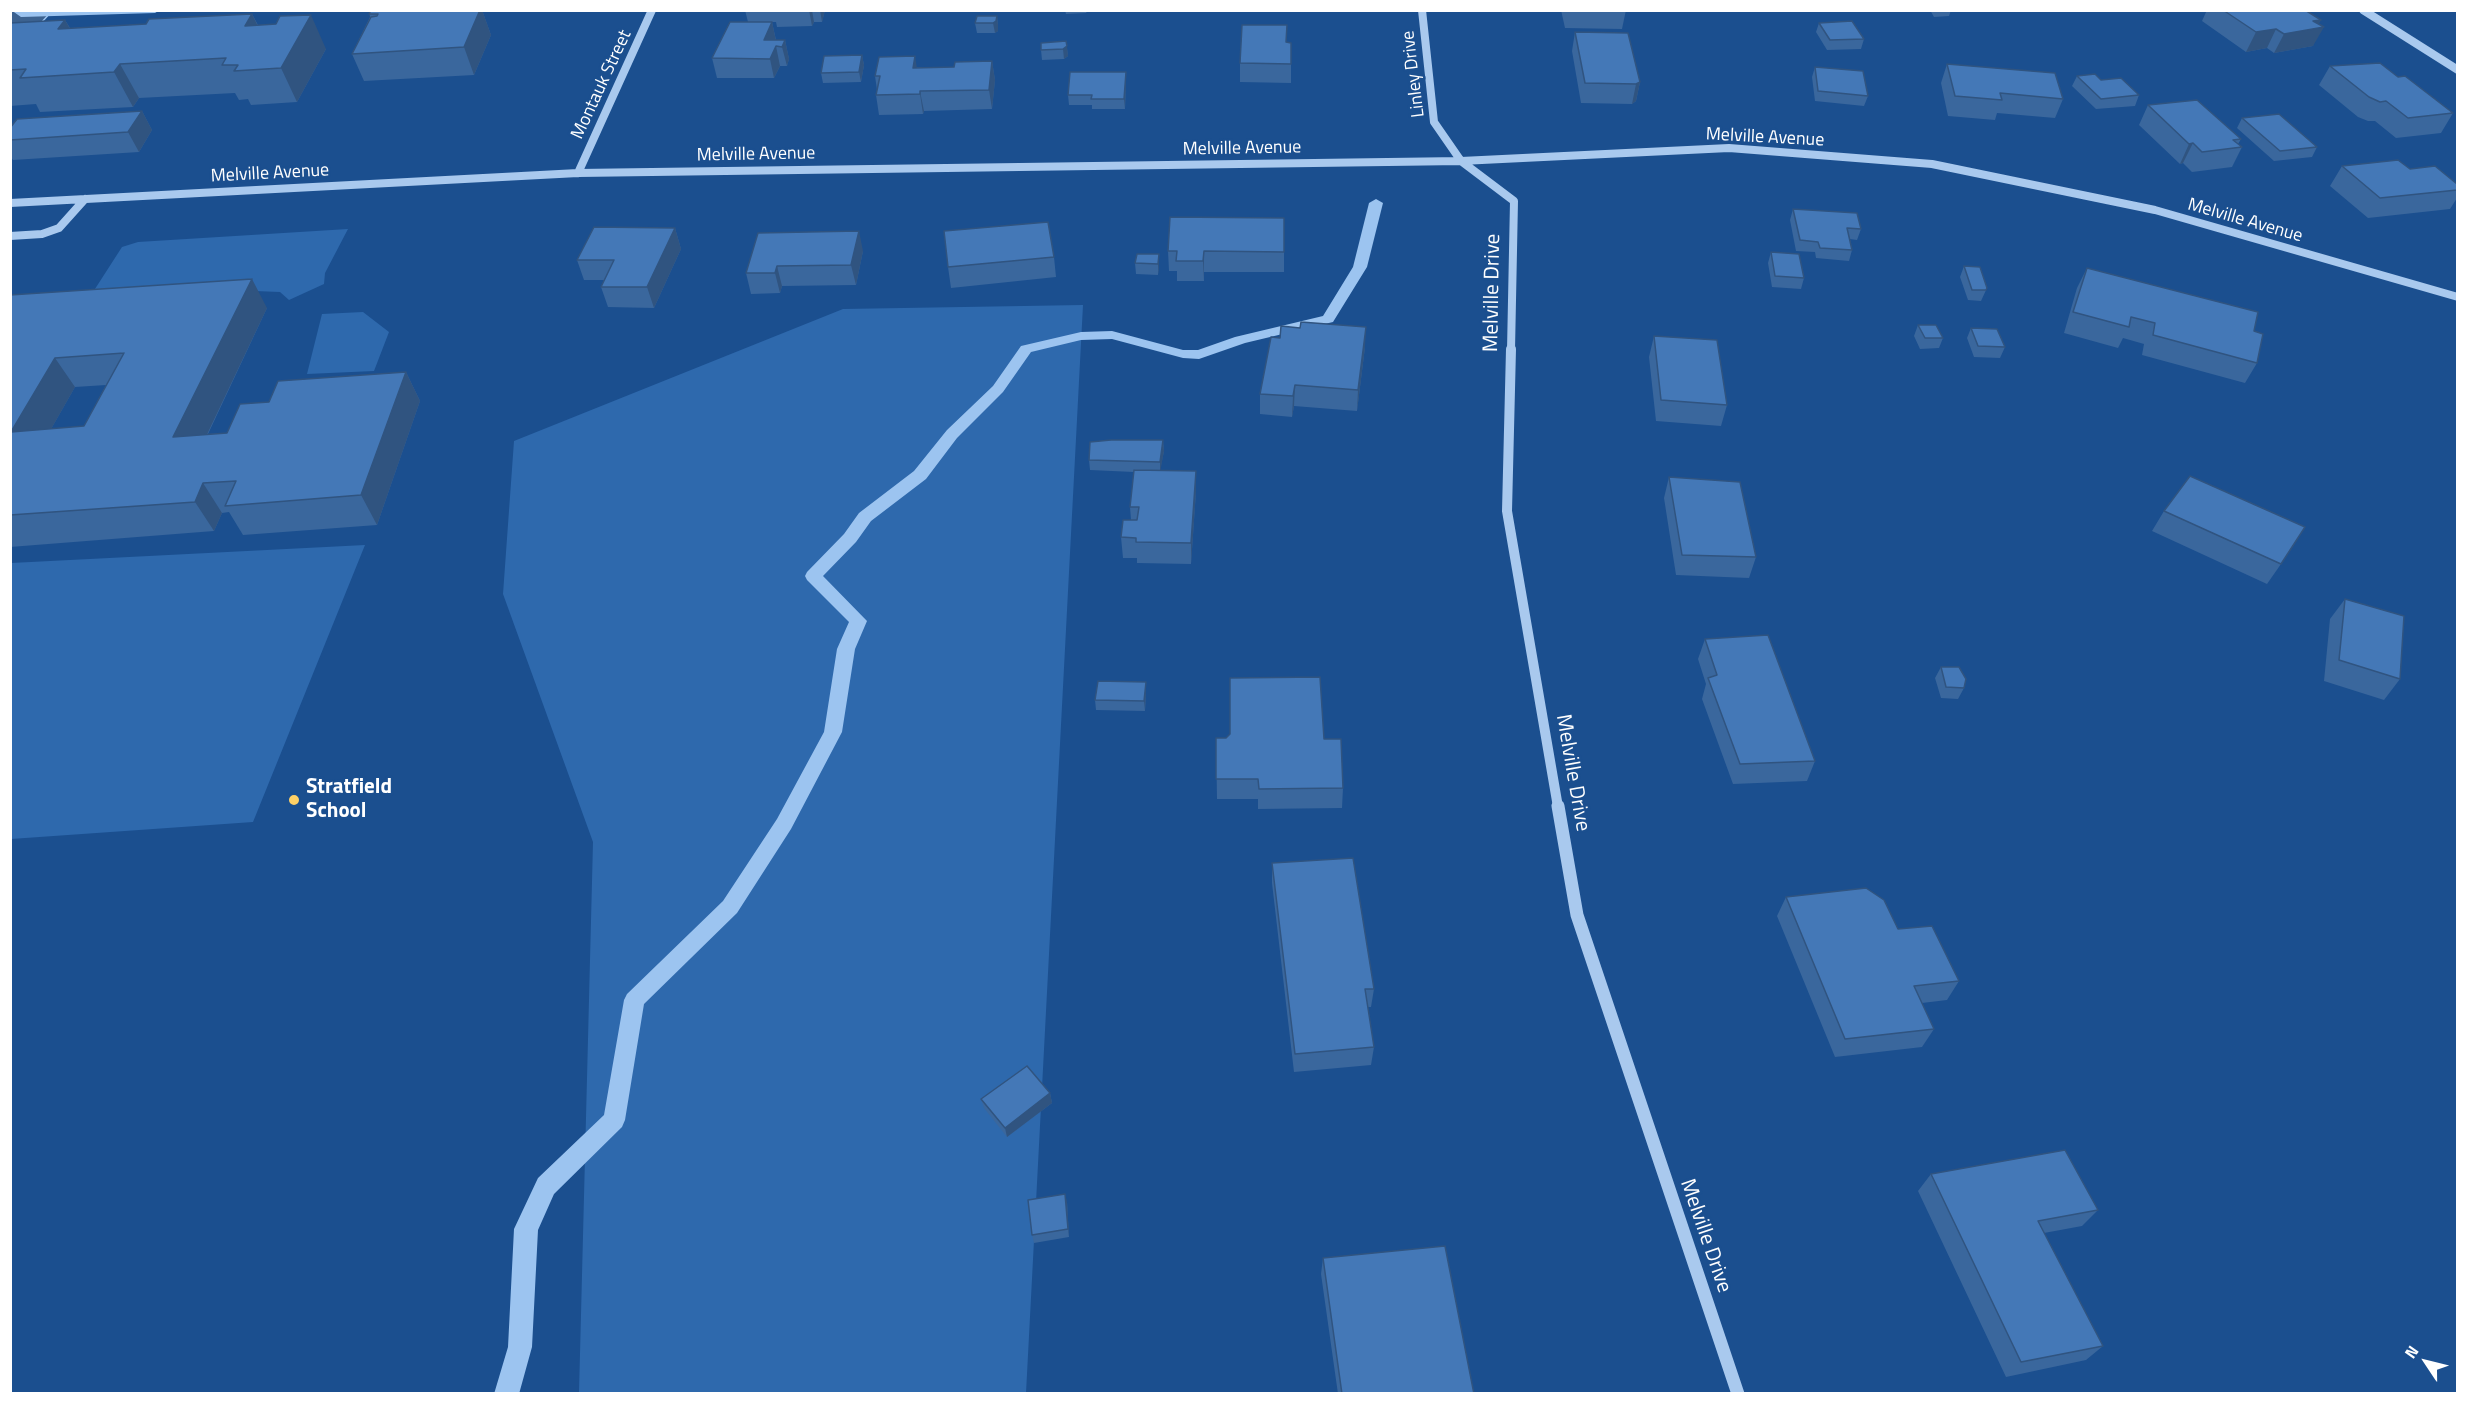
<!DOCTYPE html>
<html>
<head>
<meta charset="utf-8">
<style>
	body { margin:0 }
	#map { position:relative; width:2468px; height:1404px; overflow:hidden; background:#1b4f8f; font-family:"Titillium Web",sans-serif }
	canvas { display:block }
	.frame { position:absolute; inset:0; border:12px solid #fff; pointer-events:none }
	.north { position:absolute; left:2396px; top:1332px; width:60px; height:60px; -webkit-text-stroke:4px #1b4f8f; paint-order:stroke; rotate:305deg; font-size:16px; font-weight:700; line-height:24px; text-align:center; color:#fff }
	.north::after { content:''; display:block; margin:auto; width:21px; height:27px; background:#fff; clip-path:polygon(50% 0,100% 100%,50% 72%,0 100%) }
</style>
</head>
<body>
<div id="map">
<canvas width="2468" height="1404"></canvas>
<div class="frame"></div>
<div class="north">N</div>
</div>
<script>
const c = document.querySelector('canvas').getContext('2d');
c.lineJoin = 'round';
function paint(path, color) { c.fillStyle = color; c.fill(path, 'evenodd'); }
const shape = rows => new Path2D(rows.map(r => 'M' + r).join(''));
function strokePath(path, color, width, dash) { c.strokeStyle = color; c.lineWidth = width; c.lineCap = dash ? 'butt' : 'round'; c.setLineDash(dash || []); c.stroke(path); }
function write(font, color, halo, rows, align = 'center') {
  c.font = font + ' "Titillium Web",sans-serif'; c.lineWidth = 5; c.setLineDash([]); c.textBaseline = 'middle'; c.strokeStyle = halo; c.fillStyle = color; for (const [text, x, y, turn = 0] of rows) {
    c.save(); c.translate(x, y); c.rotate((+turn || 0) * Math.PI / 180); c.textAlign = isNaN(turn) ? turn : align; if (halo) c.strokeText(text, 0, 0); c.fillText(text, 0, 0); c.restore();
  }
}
const green = shape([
	[348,229,325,273,324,284,289,300,280,292,255,291,84,306,122,247,138,242],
	[1083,305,1026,1393,579,1393,593,842,503,594,514,441,843,309],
	[363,312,389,332,374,371,307,374,322,314],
	[365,545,253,822,11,839,11,563]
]);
const water = shape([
	[11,11,52,11,41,23,11,28,11,11]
]);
const stream = shape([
	[11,10,24,11,160,10,155,13,21,17,11,10],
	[1376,199,1383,203,1367,267,1333,322,1245,343,1199,359,1183,358,1112,339,1081,340,1031,352,1003,392,957,438,926,479,871,521,856,542,823,576,867,621,855,649,842,732,791,829,737,913,644,1004,625,1120,622,1127,554,1194,538,1230,532,1347,519,1394,494,1394,508,1347,514,1229,538,1178,604,1115,624,1000,627,994,723,901,777,819,824,732,837,649,849,622,807,580,805,576,807,572,844,534,859,513,914,471,947,430,993,386,1021,346,1081,332,1112,331,1183,350,1198,350,1235,337,1323,316,1353,267,1369,203,1376,199]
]);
const minorFar2 = shape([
	[1422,10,1434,122,1461,161,1514,201,1511,350],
	[2363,10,2458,70],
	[578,173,652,10],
	[10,203,578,173,1461,161,1729,148,1932,164,2155,210,2458,297],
	[10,236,42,234,59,228,85,199]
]);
const minorFar1 = shape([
	[1511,349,1507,511,1558,807]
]);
const minor = shape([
	[1558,806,1577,915,1738,1394]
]);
const wall = shape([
	[369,10,482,10,491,35,474,75,364,81,352,54,370,17],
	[745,10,825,10,822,22,814,22,812,26,777,27,776,22,772,22,776,40,785,40,789,59,787,66,780,66,774,78,717,78,712,58,748,22],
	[1065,10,1088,10,1086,13,1066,14],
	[1561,10,1626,10,1622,29,1565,28],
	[1930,10,1951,10,1949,16,1934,17],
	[2207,10,2305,10,2321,20,2318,24,2313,46,2274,53,2267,48,2246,52,2202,21],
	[252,14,258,25,326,49,297,102,251,105,248,99,239,100,235,93,139,98,133,107,40,112,36,104,10,106,10,23,65,20,70,28,146,24],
	[997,16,998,25,998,31,995,33,977,33,975,23],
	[1819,23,1864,39,1861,49,1827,50,1816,32],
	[1575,32,1640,82,1636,101,1632,104,1581,103,1572,51],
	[1066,41,1068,56,1064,59,1042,60,1041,50],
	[1286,42,1291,43,1291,83,1240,82,1240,63],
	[862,55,864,65,861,82,823,83,821,73],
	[992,61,995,80,992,109,924,111,923,114,879,115,876,95,877,90,875,76,917,67,954,67],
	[1947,64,2063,99,2055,118,1997,113,1995,120,1948,116,1941,83],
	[2330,66,2398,77,2453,113,2441,133,2396,138,2375,121,2368,121,2358,117,2319,85],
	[1815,67,1868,96,1864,106,1815,101,1812,77],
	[2077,76,2101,80,2139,95,2135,106,2096,109,2072,86],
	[1126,82,1125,109,1092,109,1092,105,1069,105,1068,95],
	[2148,105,2241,139,2238,144,2242,147,2232,167,2192,172,2183,163,2180,164,2139,125],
	[142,111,152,130,139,152,13,160,10,156,10,128],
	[2242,118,2317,147,2312,157,2274,161,2237,128],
	[2342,166,2410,169,2457,184,2457,198,2450,209,2368,218,2330,186],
	[1793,209,1861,229,1857,240,1850,239,1852,250,1849,261,1816,258,1815,252,1796,251,1790,220],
	[675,228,681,249,654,308,608,307,601,287,604,280,584,280,577,260],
	[758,233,863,251,856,285,782,286,780,293,751,294,746,273],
	[1168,251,1284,252,1284,272,1204,272,1204,281,1177,281,1177,271,1169,271],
	[1771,252,1804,278,1801,289,1772,287,1768,263],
	[1159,254,1159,265,1158,275,1136,274,1135,263],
	[1054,257,1056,277,951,288,948,267],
	[1964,266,1987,288,1981,301,1968,300,1960,277],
	[2087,268,2254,331,2257,363,2245,383,2142,355,2144,344,2123,338,2118,348,2064,333,2077,288],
	[10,295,267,308,208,434,227,433,269,402,406,372,420,401,377,525,243,535,229,512,222,513,214,531,10,547],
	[106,385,84,426,51,429,75,387],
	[1918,325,1943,338,1939,348,1920,349,1914,336],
	[1300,328,1365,347,1357,411,1294,406,1292,417,1260,414,1260,394,1280,338],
	[1971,328,2005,347,2000,358,1974,357,1967,338],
	[1654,336,1727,405,1721,426,1656,421,1649,357],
	[1163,440,1164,451,1160,470,1196,471,1196,491,1191,564,1137,563,1137,558,1123,558,1121,537,1131,520,1130,507,1134,472,1090,470,1089,460],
	[1669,477,1756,557,1749,578,1676,575,1664,498],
	[2164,511,2281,564,2267,584,2152,531],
	[2345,599,2400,679,2384,700,2324,681,2330,619],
	[1705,639,1815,761,1807,781,1733,784,1702,699,1706,684,1698,659],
	[1941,667,1964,688,1958,699,1941,698,1935,678],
	[1146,693,1145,711,1096,710,1095,700],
	[1216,738,1324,739,1343,788,1342,808,1258,809,1258,799,1217,799],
	[1272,863,1374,989,1371,1007,1368,1007,1374,1047,1371,1065,1294,1072,1272,883],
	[1786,897,1898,929,1959,981,1947,1000,1922,1003,1934,1029,1922,1047,1835,1057,1777,916],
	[1050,1093,1052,1103,1007,1137,984,1108,981,1099],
	[1931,1174,2098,1210,2082,1226,2044,1233,2103,1346,2086,1360,2006,1377,1918,1191],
	[1067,1202,1069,1237,1034,1243,1032,1235],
	[1323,1258,1474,1394,1338,1394,1321,1274]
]);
const shadedWall = shape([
	[461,10,482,10,491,35,474,75,464,47],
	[809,10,812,10,814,22,812,26],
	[820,10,825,10,822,22],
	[252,14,268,47,245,26],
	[311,15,326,49,297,102,281,68],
	[997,16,998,25,998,31,995,33,993,23],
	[65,20,84,53,58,29],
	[2321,20,2316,29,2324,27,2313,46,2274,53,2284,34,2313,21],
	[772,22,776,41,764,40],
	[2276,29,2267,48,2246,52,2256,32],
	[785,40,789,59,787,66,782,47],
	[776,46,780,66,774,78,770,59],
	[1067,46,1068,56,1064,59,1063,49],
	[862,55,864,65,861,82,859,72],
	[915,56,918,75,913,68],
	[992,61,995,80,992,109,989,90],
	[120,64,139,98,133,107,114,72],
	[1126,72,1126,82,1125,109,1124,99],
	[1640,82,1636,101,1632,104,1636,84],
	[920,91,924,111,923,114,920,94],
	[142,111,152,130,139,152,128,132],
	[2193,143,2183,163,2180,164,2189,144],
	[675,228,681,249,654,308,647,287],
	[859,231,863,251,856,285,851,265],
	[1204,251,1204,281,1203,261],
	[1159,254,1159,265,1158,275,1158,264],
	[777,266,782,286,780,293,775,273],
	[252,279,267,308,192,466,173,437],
	[1366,327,1365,347,1357,411,1358,390],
	[55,358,75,387,33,461,11,432],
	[406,372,420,401,377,525,361,495],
	[1295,385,1294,406,1292,417,1293,396],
	[1163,440,1164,451,1160,473,1160,462],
	[1196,471,1196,491,1191,564,1191,543],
	[203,483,222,513,214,531,195,502],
	[1146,682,1146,693,1145,711,1144,701],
	[1050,1093,1052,1103,1007,1137,1005,1128],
	[1065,1194,1067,1202,1069,1237,1068,1229]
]);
const building = shape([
	[371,10,480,10,464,47,352,54,371,17,377,16,378,14,369,14,371,10],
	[2223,10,2305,10,2321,20,2313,21,2324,27,2284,34,2276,29,2256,32,2223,10],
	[252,14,245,26,276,24,280,16,311,15,281,68,234,71,238,65,222,65,226,58,120,64,114,72,20,78,26,69,10,70,10,23,65,20,58,29,146,24,149,19,252,14],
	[977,16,997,16,996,21,993,23,975,23,977,16],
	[1852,21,1864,39,1830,40,1819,23,1852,21],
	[730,22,772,22,764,40,785,40,782,47,776,46,770,59,712,58,730,22],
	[1242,25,1287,25,1286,42,1291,43,1291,64,1240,63,1242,25],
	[1575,32,1628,33,1640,82,1636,84,1585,83,1575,32],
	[1066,41,1067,46,1063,49,1041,50,1041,43,1066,41],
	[862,55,859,72,821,73,824,56,862,55],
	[915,56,913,68,954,67,955,62,992,61,989,90,920,91,920,94,876,95,880,76,875,76,879,57,915,56],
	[2380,63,2398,77,2405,76,2453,113,2408,118,2386,101,2380,102,2369,97,2330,66,2380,63],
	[1947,64,2055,73,2063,99,2000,93,2002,100,1955,96,1947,64],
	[1815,67,1863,71,1868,96,1818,91,1815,67],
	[1070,72,1126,72,1124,99,1091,99,1092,95,1068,95,1070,72],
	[2095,74,2101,80,2121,78,2139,95,2101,99,2077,76,2095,74],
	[2197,100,2241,139,2233,140,2242,147,2202,152,2193,143,2189,144,2148,105,2197,100],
	[142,111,128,132,10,140,10,128,17,119,142,111],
	[2279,114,2317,147,2280,151,2242,118,2279,114],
	[2398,160,2410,169,2435,166,2457,184,2457,190,2380,198,2342,166,2398,160],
	[1793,209,1857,213,1861,229,1847,228,1852,250,1820,248,1818,242,1800,240,1793,209],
	[1170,217,1284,218,1284,252,1204,251,1203,261,1176,261,1177,251,1168,251,1170,217],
	[1048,222,1054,257,948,267,944,231,1048,222],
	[594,227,675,228,647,287,601,287,614,260,577,260,594,227],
	[859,231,851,265,777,266,775,273,746,273,758,233,859,231],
	[1771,252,1799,254,1804,278,1775,276,1771,252],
	[1137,254,1159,254,1158,264,1135,263,1137,254],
	[1964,266,1980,267,1987,288,1986,290,1972,290,1964,266],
	[2087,268,2258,312,2254,331,2263,334,2257,363,2153,335,2155,323,2131,317,2129,327,2073,312,2087,268],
	[252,279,173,437,227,433,240,404,269,402,278,381,406,372,361,495,225,506,236,481,203,483,195,502,10,515,10,295,252,279],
	[124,353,84,426,11,432,55,358,124,353],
	[1301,322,1366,327,1358,390,1295,385,1293,396,1260,394,1271,337,1280,338,1281,326,1300,328,1301,322],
	[1918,325,1936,325,1943,338,1925,338,1918,325],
	[1971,328,1997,329,2005,347,1978,346,1971,328],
	[1654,336,1717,340,1727,405,1661,400,1654,336],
	[1111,440,1163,440,1160,462,1089,460,1090,442,1111,440],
	[1134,470,1196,471,1191,543,1136,542,1136,538,1121,537,1123,520,1137,520,1139,507,1130,507,1134,470],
	[2190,476,2305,527,2281,564,2164,511,2190,476],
	[1669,477,1740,482,1756,557,1682,555,1669,477],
	[2345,599,2404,616,2400,679,2339,660,2345,599],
	[1768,635,1815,761,1740,764,1708,678,1717,675,1705,639,1768,635],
	[1941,667,1959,667,1966,679,1964,688,1946,687,1941,667],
	[1320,677,1324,739,1341,739,1343,788,1259,789,1258,779,1216,779,1216,738,1226,738,1230,734,1230,678,1320,677],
	[1098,681,1146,682,1144,701,1095,700,1098,681],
	[1353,858,1374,989,1365,989,1374,1047,1295,1054,1272,863,1353,858],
	[1866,888,1884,900,1898,929,1932,926,1959,981,1914,986,1934,1029,1845,1039,1786,897,1866,888],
	[1027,1066,1050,1093,1005,1128,981,1099,1027,1066],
	[2065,1150,2098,1210,2038,1221,2103,1346,2021,1362,1931,1174,2065,1150],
	[1065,1194,1068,1229,1032,1235,1028,1200,1065,1194],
	[1445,1246,1474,1394,1342,1394,1323,1258,1445,1246]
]);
const markers = [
	[294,800,6,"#ffd166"]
];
const farStreetnames = [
	["Linley Drive",1414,74,-97],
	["Montauk Street",602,85,-65],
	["Melville Avenue",1765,138,3],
	["Melville Avenue",1242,149,-1],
	["Melville Avenue",756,155,-1],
	["Melville Avenue",270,174,-3],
	["Melville Avenue",2245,221,16]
];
const streetNames = [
	["Melville Drive",1493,293,-89],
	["Melville Drive",1572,773,80],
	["Melville Drive",1705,1236,71]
];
const poiNames = [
	["Stratfield",306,788],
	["School",306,812]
];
paint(green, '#2e69ad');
paint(water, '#3c6290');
strokePath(water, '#9cc4f0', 1.5);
paint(stream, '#9cc4f0');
strokePath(minorFar2, '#a9c9ee', 8);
strokePath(minorFar1, '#a9c9ee', 10);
strokePath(minor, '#a9c9ee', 13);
paint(wall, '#3a679d');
paint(shadedWall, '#305480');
paint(building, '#4478b7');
strokePath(building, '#305480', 1.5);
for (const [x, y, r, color] of markers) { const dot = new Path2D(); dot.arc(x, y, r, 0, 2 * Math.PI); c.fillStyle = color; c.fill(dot); strokePath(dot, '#1b4f8f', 2); }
write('18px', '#fff', '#1b4f8f', farStreetnames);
write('21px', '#fff', '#1b4f8f', streetNames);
write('bold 21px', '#fff', '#1b4f8f', poiNames, 'left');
</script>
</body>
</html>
